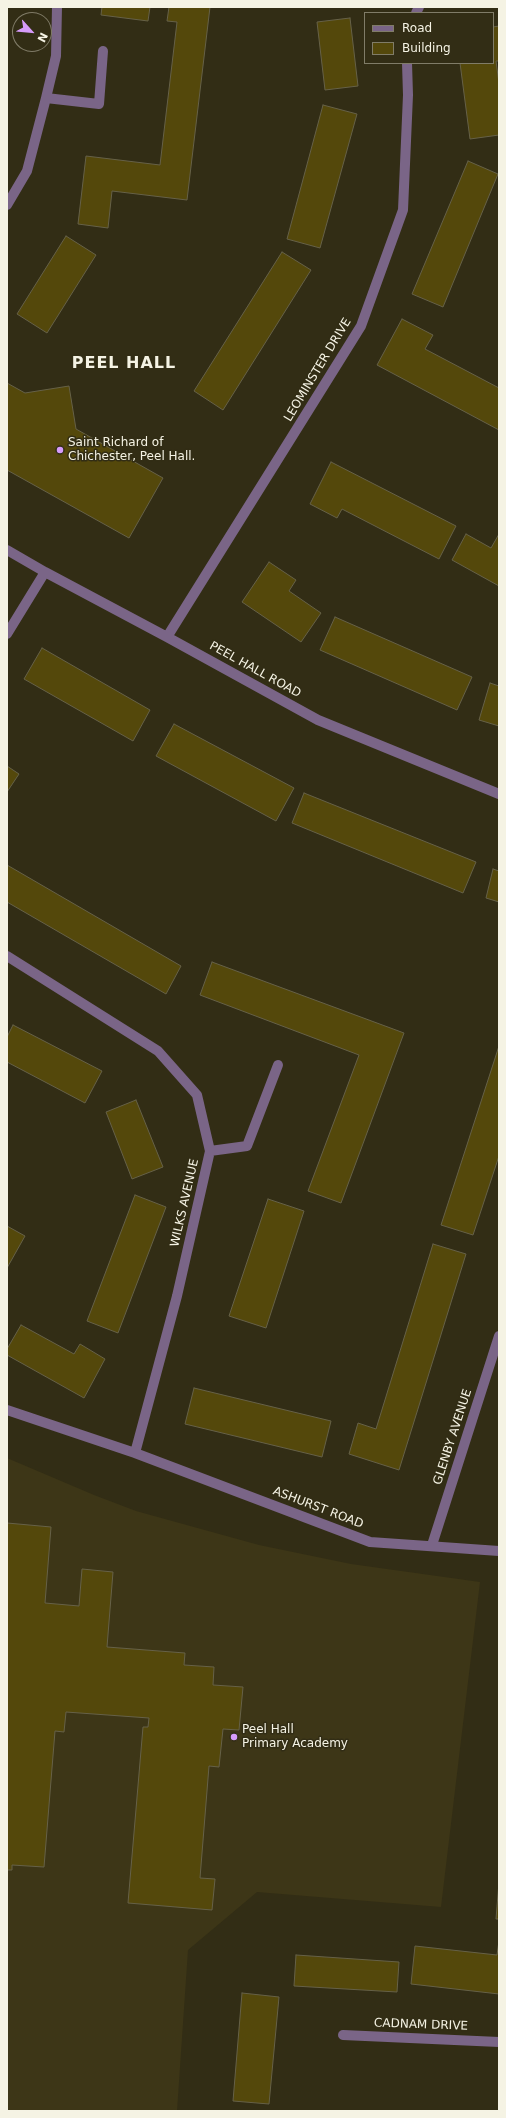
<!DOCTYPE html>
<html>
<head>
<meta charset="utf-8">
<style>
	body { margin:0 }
	#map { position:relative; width:506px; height:2118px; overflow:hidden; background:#322d15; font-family:"DejaVu Sans",sans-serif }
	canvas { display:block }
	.frame { position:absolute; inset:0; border:8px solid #f5f3e4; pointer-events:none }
	.legend { position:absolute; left:364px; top:12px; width:130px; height:52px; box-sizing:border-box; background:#322d15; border:1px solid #807c68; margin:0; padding:5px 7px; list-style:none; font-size:12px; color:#f5f3e4 }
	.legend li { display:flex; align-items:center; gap:8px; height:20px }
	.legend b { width:20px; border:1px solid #807c68 }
	.north { position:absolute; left:12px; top:12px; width:40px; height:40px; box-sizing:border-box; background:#322d15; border:1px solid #807c68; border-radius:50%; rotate:117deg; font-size:11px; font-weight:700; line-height:16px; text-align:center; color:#f5f3e4 }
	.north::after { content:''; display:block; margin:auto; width:14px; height:18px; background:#d69bfa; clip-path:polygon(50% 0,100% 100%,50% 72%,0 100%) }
</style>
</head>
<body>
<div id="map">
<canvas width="506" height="2118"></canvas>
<div class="frame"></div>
<ul class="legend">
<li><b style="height:5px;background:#7a6587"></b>Road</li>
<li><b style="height:11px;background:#54480b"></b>Building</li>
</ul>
<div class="north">N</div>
</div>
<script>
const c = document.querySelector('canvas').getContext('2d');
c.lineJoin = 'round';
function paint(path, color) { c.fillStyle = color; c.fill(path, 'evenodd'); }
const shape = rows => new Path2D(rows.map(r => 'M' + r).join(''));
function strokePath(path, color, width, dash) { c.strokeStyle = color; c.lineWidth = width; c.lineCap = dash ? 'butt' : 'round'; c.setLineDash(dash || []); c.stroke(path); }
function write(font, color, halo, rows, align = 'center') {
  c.font = font + ' "DejaVu Sans",sans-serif'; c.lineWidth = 3; c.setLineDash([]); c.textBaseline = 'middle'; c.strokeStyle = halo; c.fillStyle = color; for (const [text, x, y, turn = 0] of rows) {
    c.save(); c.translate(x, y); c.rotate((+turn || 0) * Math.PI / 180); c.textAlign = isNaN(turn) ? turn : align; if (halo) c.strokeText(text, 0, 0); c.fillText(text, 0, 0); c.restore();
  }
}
const built = shape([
	[7,1458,94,1495,136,1511,259,1545,351,1564,480,1582,441,1907,257,1892,188,1950,177,2111,7,2111]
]);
const building = shape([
	[102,7,150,7,148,21,101,15,102,7],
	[169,7,210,7,187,200,112,191,108,228,78,224,86,156,160,165,177,22,167,21,169,7],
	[350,18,358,86,325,90,317,22,350,18],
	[499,26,499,61,496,61,499,83,499,135,470,139,460,63,493,63,493,27,499,26],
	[323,105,357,114,320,248,287,239,323,105],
	[468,161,498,174,443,307,412,294,468,161],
	[66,236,96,255,47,333,17,314,66,236],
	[282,252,311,270,223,410,194,391,282,252],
	[402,319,433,335,425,349,499,388,499,430,377,365,402,319],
	[7,383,25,393,69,386,76,429,163,478,129,538,7,470,7,383],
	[331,462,456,526,439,559,342,509,337,518,310,504,331,462],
	[466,534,491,548,499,534,499,586,452,560,466,534],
	[269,562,296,580,289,591,321,613,301,642,242,602,269,562],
	[335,617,472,677,457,710,320,650,335,617],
	[42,648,150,710,133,741,24,679,42,648],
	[490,683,499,686,499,726,479,720,490,683],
	[174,724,294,788,276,821,156,756,174,724],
	[7,766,19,774,7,792,7,766],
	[304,793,476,862,463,893,292,823,304,793],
	[7,865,181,966,166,994,7,902,7,865],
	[493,869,499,871,499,902,486,898,493,869],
	[212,962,404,1033,341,1203,308,1191,359,1055,200,995,212,962],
	[13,1025,102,1071,85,1103,7,1062,7,1037,13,1025],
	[499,1046,499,1156,473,1235,441,1225,499,1046],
	[136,1100,163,1167,132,1179,106,1112,136,1100],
	[135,1195,166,1207,118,1333,87,1321,135,1195],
	[268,1199,304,1211,266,1328,229,1316,268,1199],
	[7,1226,25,1236,7,1268,7,1226],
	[433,1244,466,1254,399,1470,349,1454,358,1423,376,1429,433,1244],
	[21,1325,74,1354,80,1344,105,1359,84,1398,7,1355,7,1349,21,1325],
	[194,1388,331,1421,322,1457,185,1424,194,1388],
	[7,1523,51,1527,45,1603,79,1606,82,1569,113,1572,107,1647,185,1653,184,1665,214,1667,213,1685,243,1687,239,1730,223,1729,219,1767,209,1766,200,1878,215,1879,212,1910,128,1903,143,1727,148,1727,149,1718,66,1712,64,1732,55,1731,44,1867,12,1865,12,1870,7,1870,7,1523],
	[499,1882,499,1919,496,1919,499,1882],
	[499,1941,499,1994,411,1984,415,1946,497,1955,499,1941],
	[296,1955,399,1962,397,1992,294,1986,296,1955],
	[242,1993,279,1997,269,2104,233,2101,242,1993]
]);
const minor = shape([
	[416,13,419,7],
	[46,98,99,104,103,51],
	[7,205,27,171,46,98,56,56,57,7],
	[7,550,45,572,167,637,318,720,499,794],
	[7,634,45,572],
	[167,637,361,326,403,210,408,95,407,63],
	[7,956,158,1051,197,1095,210,1151,177,1296,135,1453],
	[210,1151,247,1146,278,1065],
	[7,1410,135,1453,370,1542,499,1551],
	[432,1545,499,1336],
	[343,2035,499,2042]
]);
const markers = [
	[60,450,4,"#d69bfa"],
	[234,1737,4,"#d69bfa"]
];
const streetNames = [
	["LEOMINSTER DRIVE",318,370,-59],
	["PEEL HALL ROAD",255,670,29],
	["WILKS AVENUE",185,1203,-77],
	["GLENBY AVENUE",453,1437,-72],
	["ASHURST ROAD",318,1508,21],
	["CADNAM DRIVE",421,2025,2]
];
const poiNames = [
	["Saint Richard of",68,443],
	["Chichester, Peel Hall.",68,457],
	["Peel Hall",242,1730],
	["Primary Academy",242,1744]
];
const districtNames = [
	["PEEL HALL",124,364]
];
paint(built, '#3d3617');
paint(building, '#54480b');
strokePath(building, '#666148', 1);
strokePath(minor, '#7a6587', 10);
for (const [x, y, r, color] of markers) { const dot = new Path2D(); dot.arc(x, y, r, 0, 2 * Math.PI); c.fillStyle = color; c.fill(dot); strokePath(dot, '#322d15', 1.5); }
write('12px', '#f5f3e4', '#322d15', streetNames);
write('12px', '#f5f3e4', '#322d15', poiNames, 'left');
c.letterSpacing = '1px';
write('bold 16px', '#f5f3e4', '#322d15', districtNames);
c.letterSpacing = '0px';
</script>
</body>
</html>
